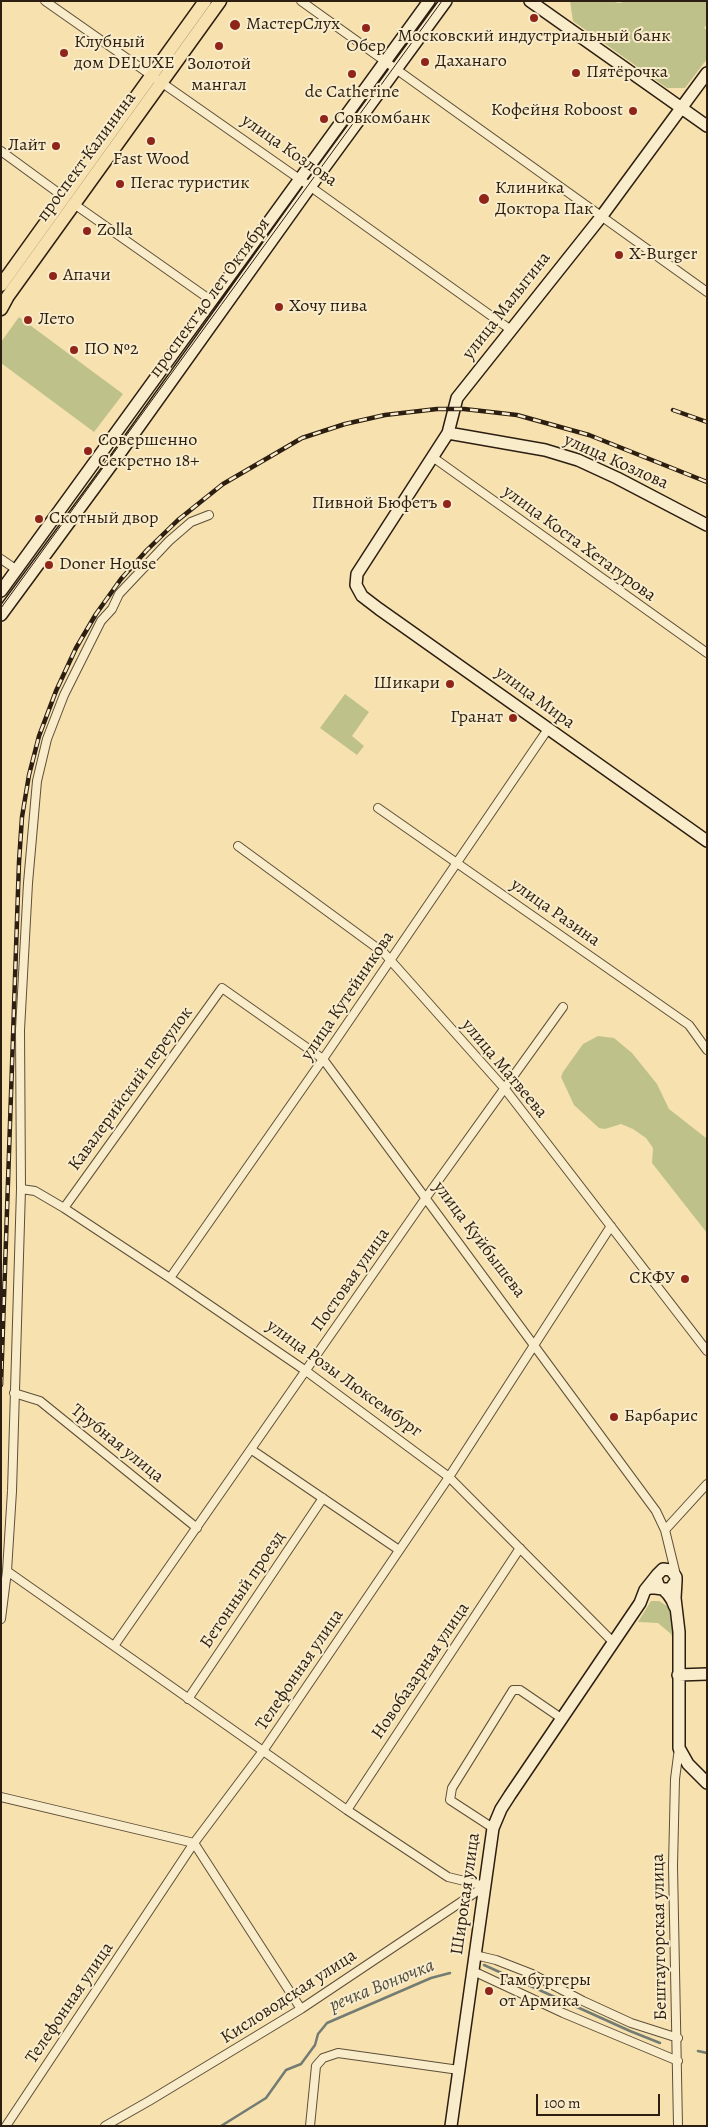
<!DOCTYPE html>
<html>
<head>
<meta charset="utf-8">
<style>
	body { margin:0 }
	#map { position:relative; width:708px; height:2127px; overflow:hidden; background:#f6e1af; font-family:Alegreya,serif }
	canvas { display:block }
	.frame { position:absolute; inset:0; border:2px solid #2c1e10; pointer-events:none }
	.scale { position:absolute; left:536px; top:2094px; width:124px; height:22px; box-sizing:border-box; border:2px solid #2c1e10; border-top:0; padding-left:6px; font-size:15px; line-height:18px; white-space:nowrap; color:#2c1e10; -webkit-text-stroke:4px #f9eccb; paint-order:stroke }
</style>
</head>
<body>
<div id="map">
<canvas width="708" height="2127"></canvas>
<div class="frame"></div>
<div class="scale">100 m</div>
</div>
<script>
const c = document.querySelector('canvas').getContext('2d');
c.lineJoin = 'round';
function paint(path, color) { c.fillStyle = color; c.fill(path, 'evenodd'); }
const shape = rows => new Path2D(rows.map(r => 'M' + r).join(''));
function strokePath(path, color, width, dash) { c.strokeStyle = color; c.lineWidth = width; c.lineCap = dash ? 'butt' : 'round'; c.setLineDash(dash || []); c.stroke(path); }
function write(font, color, halo, rows, align = 'center') {
  c.font = font + ' Alegreya,serif'; c.lineWidth = 4; c.setLineDash([]); c.textBaseline = 'middle'; c.strokeStyle = halo; c.fillStyle = color; for (const [text, x, y, turn = 0] of rows) {
    c.save(); c.translate(x, y); c.rotate((+turn || 0) * Math.PI / 180); c.textAlign = isNaN(turn) ? turn : align; if (halo) c.strokeText(text, 0, 0); c.fillText(text, 0, 0); c.restore();
  }
}
const green = shape([
	[570,1,610,1,619,3,628,1,707,1,707,24,704,28,707,30,707,59,685,88,667,88,573,21],
	[19,317,123,394,94,432,1,363,1,342],
	[345,694,369,712,352,736,364,746,357,755,320,728],
	[598,1036,614,1038,632,1053,657,1084,669,1109,706,1138,707,1233,652,1163,653,1148,646,1138,633,1129,621,1124,605,1129,599,1128,574,1105,561,1077,563,1072,583,1044],
	[651,1601,659,1601,670,1608,677,1638,673,1639,671,1634,658,1623,638,1622]
]);
const stream = shape([
	[484,1965,630,2031,660,2043],
	[698,2051,707,2053],
	[221,2126,266,2098,286,2070,301,2064,315,2045,318,2034,327,2023,431,1978,450,1973]
]);
const street = shape([
	[45,1,308,185,511,330],
	[301,1,707,292],
	[1,151,64,197],
	[74,204,212,301],
	[434,458,707,653],
	[1,559,17,570],
	[378,808,689,1025,707,1050],
	[238,846,384,953,505,1089,707,1351],
	[21,1189,35,1191,64,1208,170,1278,306,1371,449,1477,613,1642],
	[64,1208,222,988,323,1059,656,1511,665,1530,676,1575],
	[170,1278,323,1059,548,729],
	[14,1393,40,1401,197,1528],
	[252,1450,399,1550],
	[665,1530,707,1484],
	[7,1571,347,1810,448,1877,485,1886],
	[1,1619,7,1571,12,1491,21,1189,20,1030,28,883,37,781,47,739,64,695,101,621,112,609,119,594,169,541,191,522,209,515],
	[114,1646,425,1199,563,1007],
	[188,1699,323,1498],
	[1,1797,194,1843,301,2009],
	[347,1810,520,1548],
	[493,1828,450,1800,452,1788,513,1690,520,1690,561,1718],
	[475,1955,496,1960,532,1974,583,2001,631,2023,678,2038],
	[473,1971,563,2013,678,2061],
	[6,2126,194,1843,263,1751,449,1477,611,1226],
	[105,2126,149,2101,301,2009,485,1886],
	[310,2126,316,2066,323,2058,338,2053,459,2070],
	[678,2126,673,1866,675,1779,679,1748]
]);
const secondary = shape([
	[530,1,707,126],
	[707,73,601,217,457,398,448,433,357,574,356,585,362,596,379,609,707,841],
	[448,433,545,450,578,460,617,478,707,525],
	[1,591,429,1],
	[1,615,115,460,310,187,446,1],
	[676,1581,675,1598,679,1632,679,1748,688,1764,707,1783],
	[645,1590,650,1588,655,1588,663,1589,667,1589,671,1588,676,1581,676,1577,671,1570,663,1569,657,1575,656,1579,659,1587,663,1589,668,1594,672,1600,675,1607],
	[678,1675,707,1674],
	[451,2126,493,1828,501,1809,510,1795,640,1603,645,1590,657,1575]
]);
const primary = shape([
	[1,285,205,1],
	[1,309,8,296,220,1]
]);
const tram = shape([
	[1,608,442,1]
]);
const rail = shape([
	[673,410,707,422],
	[1,1385,19,862,22,817,29,775,39,736,56,691,76,648,96,614,121,579,147,550,178,520,223,484,302,438,345,424,385,415,437,409,464,409,517,415,589,435,707,482]
]);
const markers = [
	[534,18,5,"#8f2418"],
	[235,25,6,"#8f2418"],
	[366,28,5,"#8f2418"],
	[219,46,5,"#8f2418"],
	[64,53,5,"#8f2418"],
	[425,62,5,"#8f2418"],
	[576,73,5,"#8f2418"],
	[352,74,5,"#8f2418"],
	[633,111,5,"#8f2418"],
	[324,119,5,"#8f2418"],
	[151,141,5,"#8f2418"],
	[56,146,5,"#8f2418"],
	[120,184,5,"#8f2418"],
	[484,199,6,"#8f2418"],
	[87,231,5,"#8f2418"],
	[619,255,5,"#8f2418"],
	[53,276,5,"#8f2418"],
	[279,307,5,"#8f2418"],
	[28,320,5,"#8f2418"],
	[74,350,5,"#8f2418"],
	[88,451,5,"#8f2418"],
	[447,504,5,"#8f2418"],
	[39,519,5,"#8f2418"],
	[49,565,5,"#8f2418"],
	[450,684,5,"#8f2418"],
	[513,718,5,"#8f2418"],
	[685,1279,5,"#8f2418"],
	[614,1417,5,"#8f2418"],
	[489,1991,5,"#8f2418"]
];
const poiNames = [
	["МастерСлух",246,25],
	["Московский индустриальный банк",534,37,"center"],
	["Клубный",74,43],
	["дом DELUXE",74,64],
	["Обер",366,47,"center"],
	["Даханаго",435,62],
	["Золотой",219,65,"center"],
	["мангал",219,86,"center"],
	["Пятёрочка",586,73],
	["de Catherine",352,93,"center"],
	["Кофейня Roboost",623,111,"right"],
	["Совкомбанк",334,119],
	["Лайт",46,146,"right"],
	["Fast Wood",151,160,"center"],
	["Пегас туристик",130,184],
	["Клиника",495,189],
	["Доктора Пак",495,210],
	["Zolla",97,231],
	["X-Burger",629,255],
	["Апачи",63,276],
	["Хочу пива",289,307],
	["Лето",38,320],
	["ПО №2",84,350],
	["Совершенно",98,441],
	["Секретно 18+",98,462],
	["Пивной Бюфетъ",437,504,"right"],
	["Скотный двор",49,519],
	["Doner House",59,565],
	["Шикари",440,684,"right"],
	["Гранат",503,718,"right"],
	["СКФУ",675,1279,"right"],
	["Барбарис",624,1417],
	["Гамбургеры",499,1981],
	["от Армика",499,2002]
];
const streetNames = [
	["улица Козлова",289,151,35],
	["проспект Калинина",87,157,-54],
	["проспект 40 лет Октября",210,298,-54],
	["улица Малыгина",507,306,-52],
	["улица Козлова",616,462,24],
	["улица Коста Хетагурова",579,544,36],
	["улица Мира",535,698,36],
	["улица Разина",555,913,35],
	["улица Кутейникова",348,996,-56],
	["улица Матвеева",504,1069,50],
	["Кавалерийский переулок",131,1089,-54],
	["улица Куйбышева",479,1240,53],
	["Постовая улица",351,1280,-55],
	["улица Розы Люксембург",344,1379,36],
	["Трубная улица",117,1444,39],
	["Бетонный проезд",243,1590,-56],
	["Телефонная улица",300,1670,-56],
	["Новобазарная улица",421,1671,-56],
	["Широкая улица",466,1894,-82],
	["Бештаугорская улица",660,1937,-91],
	["Кисловодская улица",289,1997,-33],
	["Телефонная улица",70,2003,-56]
];
const waterNames = [
	["речка Вонючка",382,1986,-22]
];
paint(green, '#bec28a');
strokePath(stream, '#727c73', 2.5);
strokePath(street, '#5e4f38', 10);
strokePath(secondary, '#2c1e10', 14);
strokePath(primary, '#2c1e10', 15);
strokePath(street, '#f9eccb', 8);
strokePath(secondary, '#f9eccb', 11);
strokePath(primary, '#f6e1af', 12);
strokePath(tram, '#2c1e10', 1);
strokePath(rail, '#2c1e10', 4.5);
strokePath(rail, '#f9eccb', 2.5, [8]);
for (const [x, y, r, color] of markers) { const dot = new Path2D(); dot.arc(x, y, r, 0, 2 * Math.PI); c.fillStyle = color; c.fill(dot); strokePath(dot, '#f9eccb', 2); }
write('18px', '#2c1e10', '#f9eccb', poiNames, 'left');
write('18px', '#2c1e10', '#f9eccb', streetNames);
write('italic 19px', '#4f4d42', '#f9eccb', waterNames);
</script>
</body>
</html>
